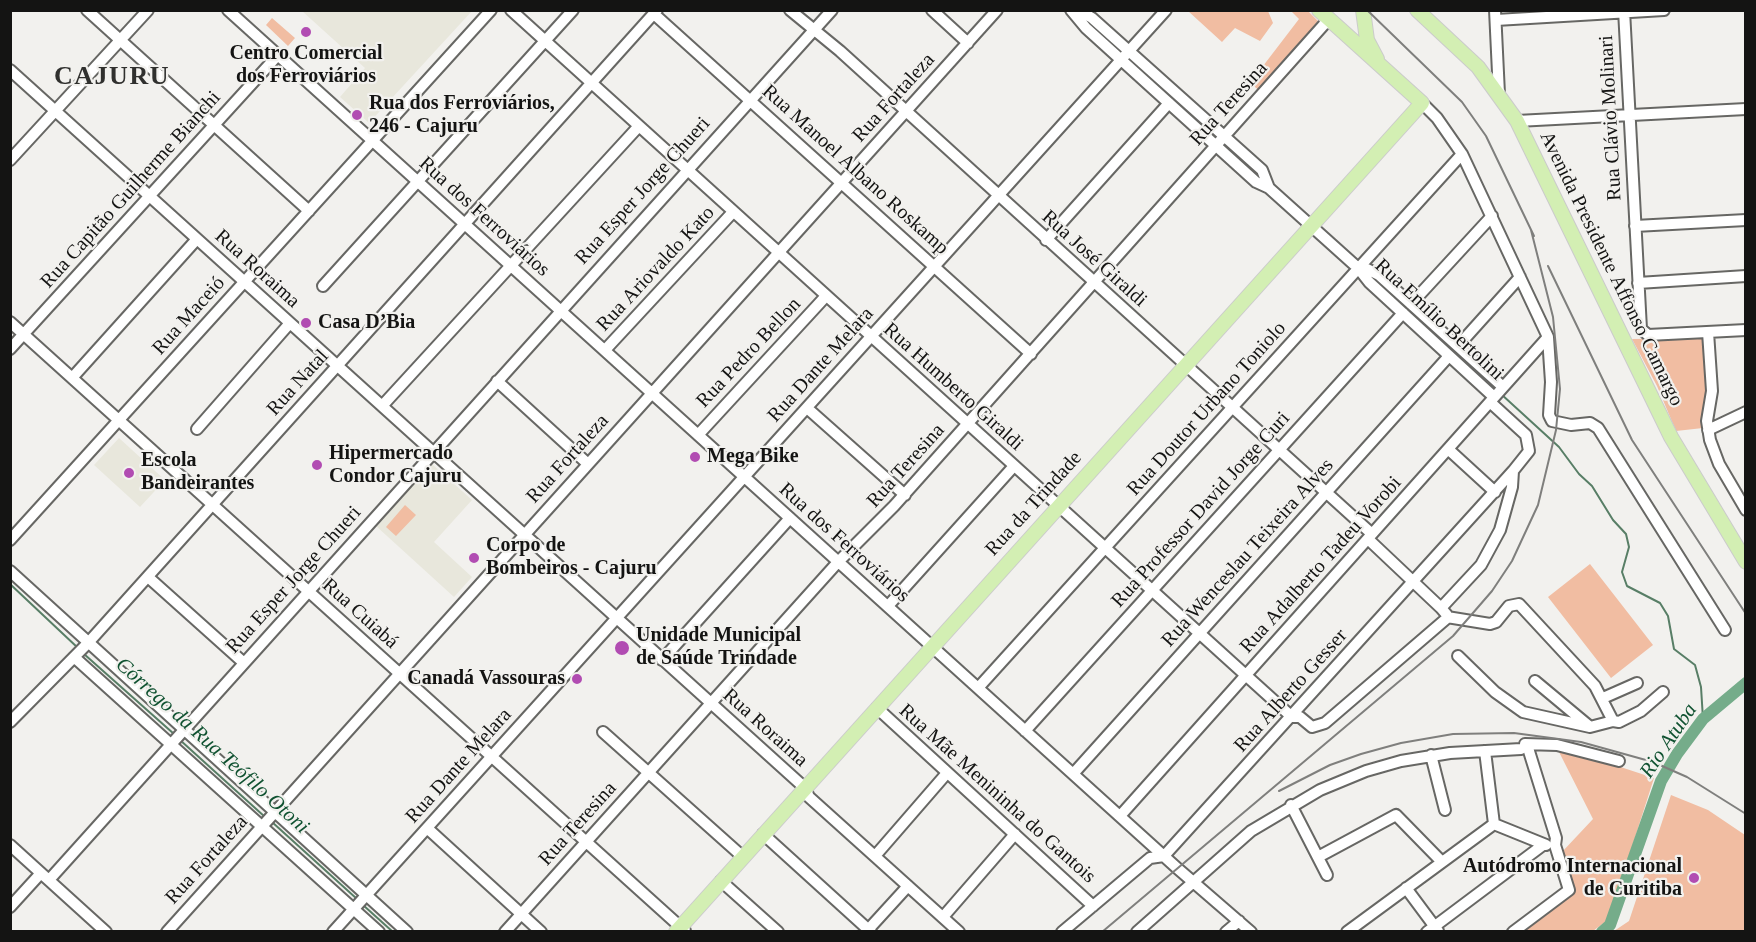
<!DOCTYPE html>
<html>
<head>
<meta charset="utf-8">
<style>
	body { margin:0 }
	#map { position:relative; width:1756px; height:942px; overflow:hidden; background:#f2f1ee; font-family:Georgia,serif }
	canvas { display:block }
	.frame { position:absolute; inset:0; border:12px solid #141413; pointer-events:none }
</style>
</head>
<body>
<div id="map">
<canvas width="1756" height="942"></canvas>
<div class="frame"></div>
</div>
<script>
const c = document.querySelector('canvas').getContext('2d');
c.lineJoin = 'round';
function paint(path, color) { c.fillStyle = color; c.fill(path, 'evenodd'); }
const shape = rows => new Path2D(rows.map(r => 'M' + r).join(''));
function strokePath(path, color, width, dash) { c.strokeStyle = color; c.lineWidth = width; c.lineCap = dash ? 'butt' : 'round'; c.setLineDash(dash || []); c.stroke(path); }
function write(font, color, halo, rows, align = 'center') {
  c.font = font + ' Georgia,serif'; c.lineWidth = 4.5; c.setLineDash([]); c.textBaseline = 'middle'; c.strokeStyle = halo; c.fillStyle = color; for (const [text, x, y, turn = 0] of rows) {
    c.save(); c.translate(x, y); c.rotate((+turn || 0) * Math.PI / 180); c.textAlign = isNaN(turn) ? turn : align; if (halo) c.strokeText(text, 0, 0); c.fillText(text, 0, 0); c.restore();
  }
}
const built = shape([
	[302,11,472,11,369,123,340,97,365,68],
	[119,438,165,480,140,507,94,465],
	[432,464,472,500,434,542,472,577,454,597,376,526]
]);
const green = shape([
	[1188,11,1268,11,1273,23,1260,41,1235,28,1222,42],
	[1291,11,1308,11,1318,21,1261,92,1250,83,1299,19],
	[272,18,295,38,288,46,266,25],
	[1705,338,1706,393,1703,428,1676,431,1657,386,1632,339],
	[405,505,416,515,396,536,386,527],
	[1590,564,1653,645,1611,678,1548,597],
	[1558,750,1584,755,1654,778,1609,919,1593,931,1520,932,1573,892,1562,852,1593,819],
	[1671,795,1708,810,1745,835,1745,931,1614,931,1629,921]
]);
const stream = shape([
	[1092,25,1117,49],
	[1134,64,1213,135],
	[1229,150,1260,178],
	[1396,300,1497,391],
	[1501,394,1559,447,1579,474,1592,486,1613,520,1626,534,1629,547,1622,572,1627,586,1660,603,1668,616,1674,649,1695,665,1701,687,1703,719],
	[10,584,78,648],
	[84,654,174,734],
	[180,740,265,817],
	[272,822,357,899],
	[363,905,393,932]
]);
const river = shape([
	[1602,932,1610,925,1661,781,1677,754,1703,719,1746,683]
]);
const minor = shape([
	[87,10,309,211],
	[228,10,1177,868,1251,932],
	[511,10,1292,717,1300,717,1312,727,1325,723,1446,619,1447,615,1441,608,1481,565,1500,530,1512,487,1513,471],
	[790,10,840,51,1372,534],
	[932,10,968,43],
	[1071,10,1086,28,1256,182,1269,188,1358,268,1369,282,1494,397],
	[1495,10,1499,94],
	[1624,10,1641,329,1648,335,1746,330],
	[654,14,1031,354],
	[1078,17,1087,15,1092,18,1262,170,1269,188],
	[1496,20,1664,10],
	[10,70,805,788,809,797,959,932],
	[1422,103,1437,118,1462,154,1548,337,1551,382,1549,415,1552,421,1571,425,1590,423,1598,428,1725,630],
	[1517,121,1746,109],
	[10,160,148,10],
	[1635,226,1746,220],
	[1046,240,1169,103],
	[1358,268,1367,269,1379,275,1503,387],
	[1638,283,1746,276],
	[323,286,573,10],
	[1411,304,1492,216],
	[10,322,685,931],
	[1708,332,1712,391,1707,421,1710,440,1719,464,1746,510],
	[1458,346,1520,277],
	[10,349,278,55],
	[605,350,733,212],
	[72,378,197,239],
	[497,381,588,464],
	[382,406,639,126],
	[807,408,905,495],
	[197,429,290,323],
	[1708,430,1746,412],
	[698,435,826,296],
	[1448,449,1495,492],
	[1368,539,1441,608],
	[10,540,491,10],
	[10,571,407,932],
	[148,577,244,663],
	[888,606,1014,466],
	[1447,617,1490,624,1496,622,1509,606,1519,604,1595,686,1613,721,1619,722,1641,711,1663,692],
	[1458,656,1495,692,1523,712,1590,727,1613,721],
	[74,657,379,932],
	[662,660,790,518],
	[1535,681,1589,726],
	[978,688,1462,154],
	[1603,698,1637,683],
	[877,708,1093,906],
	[10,722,88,643,657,10],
	[1025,731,1403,313],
	[603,732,743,857],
	[1525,744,1557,745,1619,761],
	[1485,751,1494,824,1546,845],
	[1431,755,1445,810],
	[1073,774,1449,356],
	[1291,805,1327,875],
	[1120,816,1548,337],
	[427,828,541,932],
	[763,834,871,932],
	[10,845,106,932],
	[875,856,947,773],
	[1318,857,1396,815,1442,862],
	[49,880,832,10],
	[721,881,778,932],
	[1406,888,1438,931],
	[10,907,41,873],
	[943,917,1015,834],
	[167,932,997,10],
	[333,932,1166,10],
	[505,932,838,562,894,506,1328,20],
	[866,932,908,886],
	[1062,932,1150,858,1164,856,1513,471,1529,451,1526,435,1490,402],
	[1137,932,1251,831,1320,790,1366,771,1401,761,1450,753,1521,749],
	[1226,932,1239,921],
	[1347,932,1494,824],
	[1427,932,1543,845],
	[1513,932,1569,890,1555,845,1556,838,1528,748]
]);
const major = shape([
	[1363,10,1367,40,1377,59],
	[1417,10,1478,67,1517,121,1671,437,1746,562],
	[676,932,1422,103,1319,10]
]);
const rail = shape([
	[1367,10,1462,102,1486,136,1534,236],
	[1548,266,1632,440,1746,614],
	[1279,791,1330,765,1361,754,1401,743,1453,734,1514,733,1581,742,1653,762,1687,777,1746,814],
	[1102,932,1453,636,1492,591,1512,561,1538,505,1556,430,1560,389,1553,317,1531,230]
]);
const markers = [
	[306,32,6,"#b14cb2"],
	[357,115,6,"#b14cb2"],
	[306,323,6,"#b14cb2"],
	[695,457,6,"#b14cb2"],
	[317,465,6,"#b14cb2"],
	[129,473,6,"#b14cb2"],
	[474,558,6,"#b14cb2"],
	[622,648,8,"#b14cb2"],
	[577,679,6,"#b14cb2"],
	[1694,878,6,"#b14cb2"]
];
const poiNames = [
	["Centro Comercial",306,54,"center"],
	["dos Ferroviários",306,77,"center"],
	["Rua dos Ferroviários,",369,104],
	["246 - Cajuru",369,127],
	["Casa D’Bia",318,323],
	["Hipermercado",329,454],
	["Condor Cajuru",329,477],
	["Mega Bike",707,457],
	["Escola",141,461],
	["Bandeirantes",141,484],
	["Corpo de",486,546],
	["Bombeiros - Cajuru",486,569],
	["Unidade Municipal",636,636],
	["de Saúde Trindade",636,659],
	["Canadá Vassouras",565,679,"right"],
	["Autódromo Internacional",1682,867,"right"],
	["de Curitiba",1682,890,"right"]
];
const streetNames = [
	["Rua Fortaleza",894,98,-48],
	["Rua Teresina",1229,104,-48],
	["Rua Clávio Molinari",1611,118,-93],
	["Rua Manoel Albano Roskamp",855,170,42],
	["Rua Capitão Guilherme Bianchi",131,190,-48],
	["Rua Esper Jorge Chueri",643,191,-48],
	["Rua dos Ferroviários",484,217,42],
	["Rua José Giraldi",1094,259,42],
	["Rua Roraima",257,269,42],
	["Rua Ariovaldo Kato",656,269,-47],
	["Avenida Presidente Affonso Camargo",1611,269,64],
	["Rua Maceió",189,316,-48],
	["Rua Emílio Bertolini",1439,320,43],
	["Rua Pedro Bellon",749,353,-47],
	["Rua Dante Melara",821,365,-48],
	["Rua Natal",298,383,-48],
	["Rua Humberto Giraldi",953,387,42],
	["Rua Doutor Urbano Toniolo",1207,409,-48],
	["Rua Fortaleza",568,459,-48],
	["Rua Teresina",906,466,-48],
	["Rua da Trindade",1034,504,-48],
	["Rua Professor David Jorge Curi",1201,510,-48],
	["Rua dos Ferroviários",844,543,42],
	["Rua Wenceslau Teixeira Alves",1248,553,-48],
	["Rua Adalberto Tadeu Vorobi",1321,565,-48],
	["Rua Esper Jorge Chueri",294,580,-48],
	["Rua Cuiabá",360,614,42],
	["Rua Alberto Gesser",1291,691,-48],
	["Rua Roraima",765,728,42],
	["Rua Dante Melara",459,766,-48],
	["Rua Mãe Menininha do Gantois",997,794,42],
	["Rua Teresina",578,824,-48],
	["Rua Fortaleza",207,860,-48]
];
const waterNames = [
	["Rio Atuba",1669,741,-56],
	["Córrego da Rua Teófilo Otoni",212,746,42]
];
const districtNames = [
	["CAJURU",112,77]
];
paint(built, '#e8e7dc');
paint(green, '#f1bda2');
strokePath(stream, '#587e66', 2);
strokePath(river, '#75ac8a', 12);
strokePath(minor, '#676764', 14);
strokePath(major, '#cbcbcb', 16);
strokePath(minor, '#fff', 10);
strokePath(major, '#d3efb3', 14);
strokePath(rail, '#7f7f7d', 2);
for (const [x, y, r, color] of markers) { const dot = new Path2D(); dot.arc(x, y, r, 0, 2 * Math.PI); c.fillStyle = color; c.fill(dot); strokePath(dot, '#f2f1ee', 2); }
write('bold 20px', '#141413', '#f2f1ee', poiNames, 'left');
write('20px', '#141413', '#f2f1ee', streetNames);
write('italic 21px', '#105231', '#f2f1ee', waterNames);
c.letterSpacing = '1.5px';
write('bold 26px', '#30302e', '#f2f1ee', districtNames);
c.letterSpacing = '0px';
</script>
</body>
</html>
